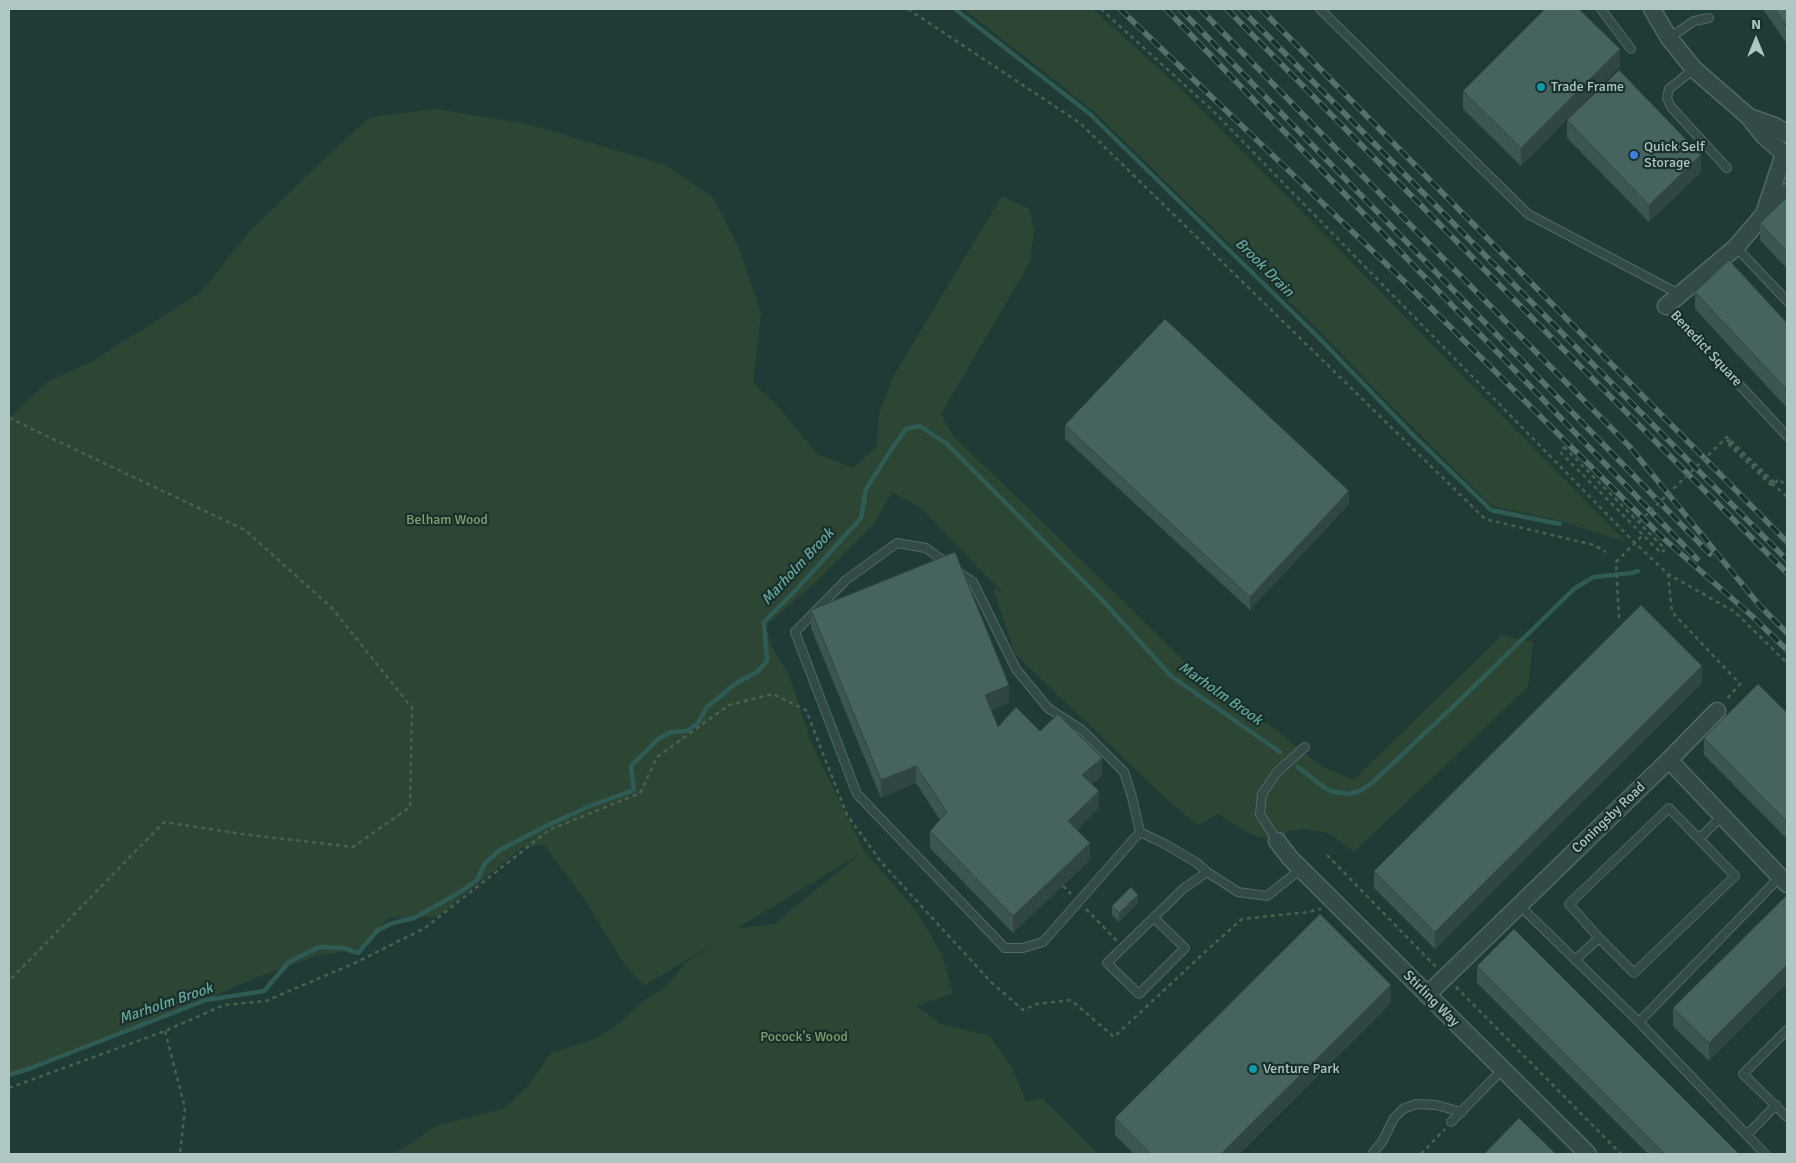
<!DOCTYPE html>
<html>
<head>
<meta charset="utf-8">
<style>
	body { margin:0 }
	#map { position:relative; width:1796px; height:1163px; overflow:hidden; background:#203a36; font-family:Signika,sans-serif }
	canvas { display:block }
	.frame { position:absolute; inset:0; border:10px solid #afc6c4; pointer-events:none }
	.north { position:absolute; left:1731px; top:15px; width:50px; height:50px; -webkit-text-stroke:4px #192f2c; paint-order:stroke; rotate:0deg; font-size:14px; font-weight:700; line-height:20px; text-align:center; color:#afc6c4 }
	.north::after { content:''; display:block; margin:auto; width:18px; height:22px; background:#afc6c4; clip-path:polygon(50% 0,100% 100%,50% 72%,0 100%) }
</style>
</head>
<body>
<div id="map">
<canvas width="1796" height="1163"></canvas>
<div class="frame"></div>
<div class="north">N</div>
</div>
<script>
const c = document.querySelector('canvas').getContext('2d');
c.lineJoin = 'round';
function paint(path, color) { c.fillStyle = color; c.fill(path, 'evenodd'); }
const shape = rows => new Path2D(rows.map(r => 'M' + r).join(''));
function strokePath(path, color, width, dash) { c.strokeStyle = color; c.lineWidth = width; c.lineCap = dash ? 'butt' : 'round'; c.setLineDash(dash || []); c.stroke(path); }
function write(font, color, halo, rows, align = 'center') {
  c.font = font + ' Signika,sans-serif'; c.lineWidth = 4.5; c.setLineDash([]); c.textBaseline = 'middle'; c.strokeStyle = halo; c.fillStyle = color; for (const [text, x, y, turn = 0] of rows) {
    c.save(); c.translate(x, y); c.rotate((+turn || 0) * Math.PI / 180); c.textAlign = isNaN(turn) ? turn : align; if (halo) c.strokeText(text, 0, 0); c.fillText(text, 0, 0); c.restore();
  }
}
const green = shape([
	[964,9,1093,9,1182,90,1626,542,1560,521,1492,506,1399,414,1319,331,1092,110],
	[436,109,528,124,666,165,713,198,739,248,761,313,753,383,775,403,817,454,853,468,877,446,879,414,893,377,1002,196,1029,209,1034,230,1030,262,941,414,953,436,1020,500,1200,677,1268,724,1321,766,1354,780,1502,635,1533,642,1528,687,1354,852,1329,833,1304,829,1289,831,1277,841,1252,835,1218,814,1198,825,1173,805,1015,654,993,587,1003,593,921,508,892,492,874,524,817,581,766,626,772,647,790,677,812,745,864,851,917,912,942,955,953,993,917,1006,939,1023,990,1036,1013,1069,1026,1102,1042,1098,1098,1154,388,1154,399,1151,436,1126,505,1108,528,1086,551,1053,597,1038,618,1024,640,1004,666,986,686,962,721,939,644,986,625,965,583,897,544,845,523,847,437,917,388,918,363,948,316,956,245,982,188,1008,9,1077,9,418,48,381,91,362,201,292,250,231,307,175,370,117],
	[860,854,774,924,739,928,739,927]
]);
const stream = shape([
	[955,9,1090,114,1319,338,1413,435,1491,510,1560,524],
	[1298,767,1325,788,1334,792,1349,794,1362,790,1373,782,1458,702,1575,588,1594,577,1632,573,1638,571],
	[9,1075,31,1068,206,1000,264,991,289,962,319,947,343,948,358,953,378,930,393,923,414,918,457,894,477,880,485,863,500,850,546,826,590,806,634,790,631,766,658,739,671,732,687,731,698,723,707,707,735,684,757,672,767,661,764,622,796,590,861,518,866,489,895,444,906,429,920,426,947,444,1104,602,1171,676,1280,752]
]);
const path = shape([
	[908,9,1080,123,1485,519,1594,545,1606,552],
	[1101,9,1211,109,1635,543,1668,574,1735,612,1787,663],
	[9,418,245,530,331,607,412,708,410,807,353,847,242,834,164,822,9,981],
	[1564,447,1665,549,1661,553,1560,452,1564,447],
	[1772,483,1787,497],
	[1775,483,1779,479,1787,487],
	[1668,574,1672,612,1740,684,1726,700],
	[1619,618,1616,562,1643,535],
	[1327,855,1436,967],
	[1063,886,1071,894],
	[1086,909,1117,941],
	[1456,987,1621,1154],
	[165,1031,185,1108,180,1154],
	[9,1088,165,1031,224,1005,266,1001,357,962,425,928,549,830,640,793,657,757,729,705,773,694,806,710,847,815,882,863,991,982,1023,1010,1037,1004,1071,1000,1114,1037,1206,951,1242,919,1308,912,1321,909],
	[1421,1154,1445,1129]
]);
const service = shape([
	[1320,9,1528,214,1679,294],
	[1601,9,1631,49],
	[1669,38,1694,21,1709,18],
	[1694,69,1669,89,1667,98,1671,107,1727,168],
	[1736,247,1787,301],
	[1666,306,1787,436],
	[948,564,926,548,897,543,846,580,795,632,857,794,1005,948,1023,948,1043,942,1140,832,1165,844,1197,863,1207,872],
	[957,571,973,582,1016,669,1048,708,1082,730,1124,772,1132,797,1140,832],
	[1699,839,1722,816],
	[1277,841,1260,814,1262,794,1277,772,1305,747],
	[1519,905,1639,1022,1765,1154],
	[1154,918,1185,948,1139,994,1107,963,1183,889,1207,872,1238,892,1267,896,1301,869],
	[1575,960,1599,938,1634,973,1735,876,1669,808,1569,904,1599,938],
	[1639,1022,1780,877],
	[1787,1030,1743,1074,1787,1117],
	[1451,1122,1502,1070],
	[1747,1135,1776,1105],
	[1372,1154,1382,1142,1394,1118,1403,1109,1416,1104,1436,1105,1462,1112]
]);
const minor = shape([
	[1652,9,1669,38,1694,69,1749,117,1764,136,1781,151],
	[1749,117,1775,126,1787,134],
	[1765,211,1782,160],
	[1666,306,1736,247,1765,213,1787,192],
	[1669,760,1787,884],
	[1277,841,1290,858,1588,1154],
	[1427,995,1669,760,1717,711]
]);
const rail = shape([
	[1120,9,1406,283,1663,538,1752,616,1787,650],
	[1166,9,1697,559],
	[1180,9,1710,554],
	[1200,9,1435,250,1629,446,1760,606,1787,633],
	[1227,9,1556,342,1787,573],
	[1241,9,1787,560],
	[1261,9,1787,542]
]);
const pathBridge = shape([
	[1730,441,1729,440,1726,442,1772,486],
	[1729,442,1772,483],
	[1639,522,1727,437,1775,483,1772,486]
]);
const wall = shape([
	[1763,9,1787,9,1787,44],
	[1620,66,1521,166,1463,109,1463,91],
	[1567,120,1701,172,1649,222,1567,138],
	[1787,197,1787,269,1760,240,1760,223],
	[1695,292,1787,323,1787,408,1695,309],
	[1065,425,1349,504,1250,610,1065,439],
	[811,610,1009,703,991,710,998,727,1040,731,1102,776,1092,784,1099,808,1077,830,1090,860,1013,933,930,848,930,831,940,820,916,783,881,798,811,628],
	[1702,683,1435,949,1374,888,1374,871],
	[1787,713,1787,839,1704,755,1704,738],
	[1787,897,1787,983,1709,1061,1673,1026,1673,1008],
	[1138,903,1119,922,1112,915,1112,906],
	[1477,966,1738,1154,1648,1154,1477,983],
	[1391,1003,1239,1154,1134,1154,1115,1135,1115,1118]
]);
const shadedWall = shape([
	[1620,49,1620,66,1521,166,1521,148],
	[1701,155,1701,172,1649,222,1649,205],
	[1349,491,1349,504,1250,610,1250,597],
	[1702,666,1702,683,1435,949,1435,932],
	[1009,685,1009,703,985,713,985,695],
	[1102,758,1102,776,1082,792,1082,775],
	[916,766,916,783,881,798,881,780],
	[1099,791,1099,808,1068,838,1068,821],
	[1090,843,1090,860,1013,933,1013,916],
	[1138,895,1138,903,1119,922,1119,913],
	[1787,965,1787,983,1709,1061,1709,1043],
	[1391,985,1391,1003,1239,1154,1221,1154]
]);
const building = shape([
	[1545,9,1579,9,1620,49,1521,148,1463,91,1545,9],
	[1775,9,1787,9,1787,27,1775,9],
	[1619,70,1701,155,1649,205,1567,120,1619,70],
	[1787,197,1787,252,1760,223,1787,197],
	[1729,260,1787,323,1787,390,1695,292,1729,260],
	[1165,319,1349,491,1250,597,1065,425,1165,319],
	[955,552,1009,685,985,695,998,727,1016,707,1040,731,1058,714,1102,758,1082,775,1099,791,1068,821,1090,843,1013,916,930,831,947,812,916,766,881,780,811,610,955,552],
	[1641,605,1702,666,1435,932,1374,871,1641,605],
	[1758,684,1787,713,1787,822,1704,738,1758,684],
	[1131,887,1138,895,1119,913,1112,906,1131,887],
	[1786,896,1787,897,1787,965,1709,1043,1673,1008,1786,896],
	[1320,914,1391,985,1221,1154,1151,1154,1115,1118,1320,914],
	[1514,929,1738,1153,1736,1154,1665,1154,1477,966,1514,929],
	[1519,1118,1556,1154,1484,1154,1519,1118]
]);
const markers = [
	[1541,87,5,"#0f9aa8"],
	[1634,155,5,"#3f7fe0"],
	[1253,1069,5,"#0f9aa8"]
];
const poiNames = [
	["Trade Frame",1551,87],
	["Quick Self",1644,147],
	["Storage",1644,163],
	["Venture Park",1263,1069]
];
const streetNames = [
	["Benedict Square",1706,349,47],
	["Coningsby Road",1609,818,-44],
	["Stirling Way",1431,999,45]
];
const parkNames = [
	["Belham Wood",447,520],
	["Pocock's Wood",804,1037]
];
const waterNames = [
	["Brook Drain",1264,268,45],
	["Marholm Brook",798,567,-47],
	["Marholm Brook",1220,694,35],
	["Marholm Brook",166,1004,-19]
];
paint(green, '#2d4633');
strokePath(stream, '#2e5b54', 4.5);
strokePath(service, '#526865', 10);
strokePath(minor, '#526865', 19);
strokePath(path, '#496152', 2.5, [4, 4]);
strokePath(service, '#344a47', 8);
strokePath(minor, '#344a47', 16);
strokePath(rail, '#56716d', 5.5);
strokePath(rail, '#192f2c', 4, [11]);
strokePath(pathBridge, '#496152', 2.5, [4, 4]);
paint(wall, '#3c5552');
paint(shadedWall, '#314542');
paint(building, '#46635f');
strokePath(building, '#314542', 1);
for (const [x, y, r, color] of markers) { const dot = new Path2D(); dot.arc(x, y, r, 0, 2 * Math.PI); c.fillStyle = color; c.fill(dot); strokePath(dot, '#192f2c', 2); }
write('14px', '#afc6c4', '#192f2c', poiNames, 'left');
write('14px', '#afc6c4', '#192f2c', streetNames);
write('14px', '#859d6d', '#192f2c', parkNames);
write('italic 15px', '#66a79d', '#192f2c', waterNames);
</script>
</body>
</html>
